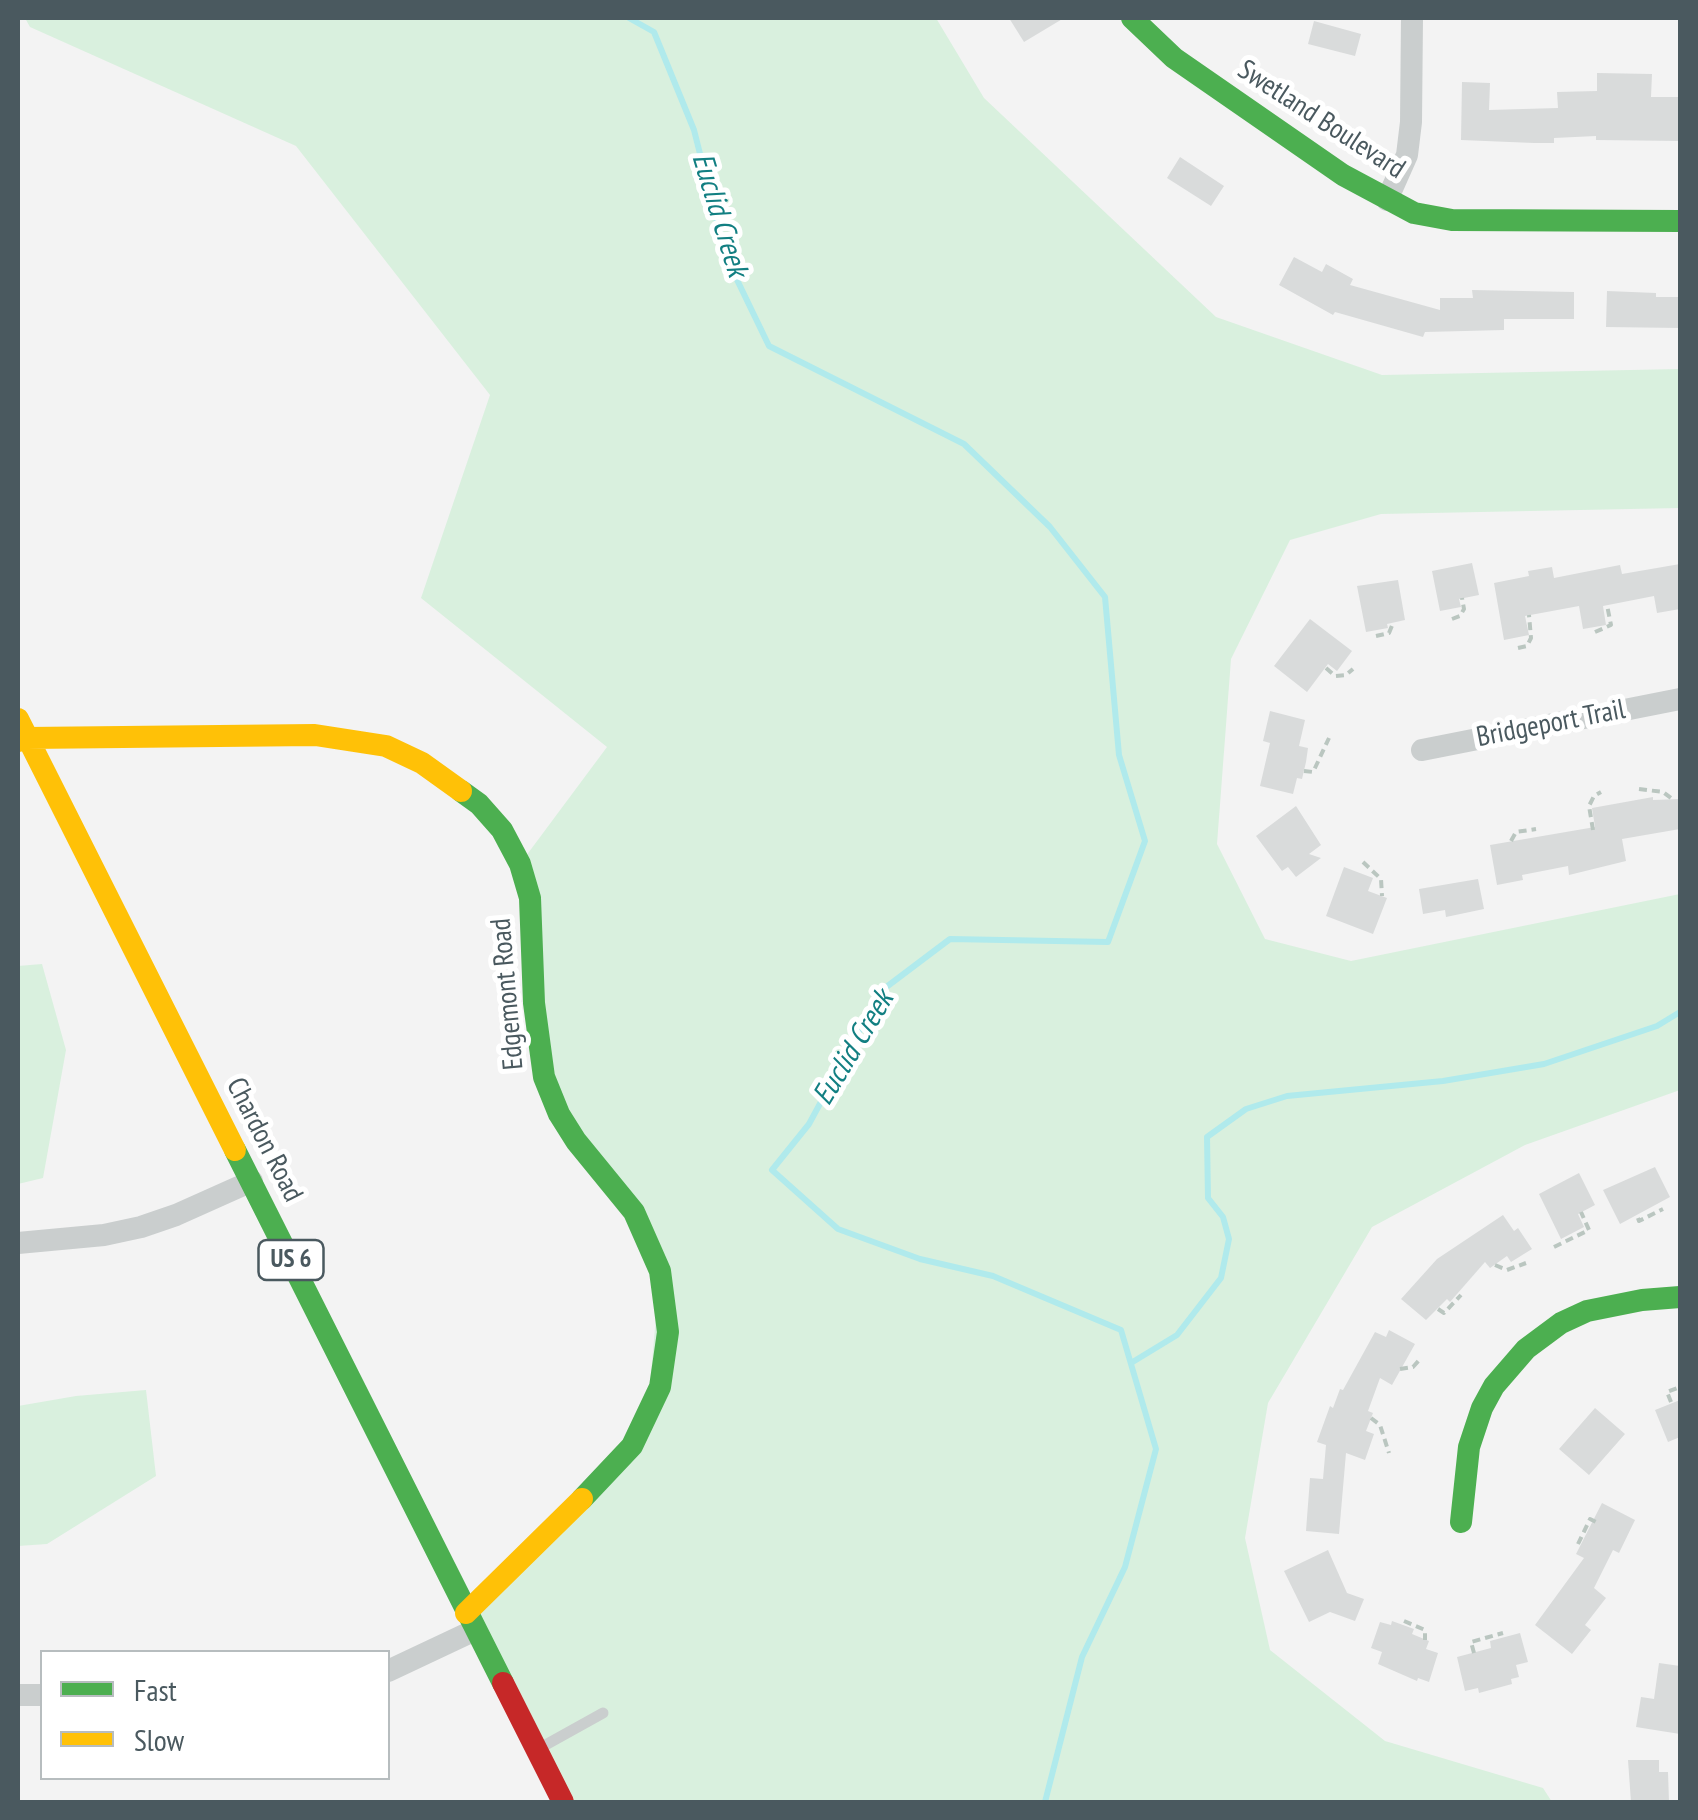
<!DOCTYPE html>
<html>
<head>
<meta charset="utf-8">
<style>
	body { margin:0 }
	#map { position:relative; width:1698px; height:1820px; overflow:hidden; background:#f3f3f3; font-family:"PT Sans Narrow",sans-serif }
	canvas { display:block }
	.frame { position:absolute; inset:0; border:20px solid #4a595f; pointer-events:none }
	.legend { position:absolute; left:40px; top:1650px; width:350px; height:130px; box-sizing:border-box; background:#fff; border:2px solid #b7bdbf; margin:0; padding:12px 18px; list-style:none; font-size:30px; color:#4a595f }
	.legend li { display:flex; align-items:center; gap:20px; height:50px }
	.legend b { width:50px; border:2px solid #b7bdbf }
</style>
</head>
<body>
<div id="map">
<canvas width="1698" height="1820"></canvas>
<div class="frame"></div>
<ul class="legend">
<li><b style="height:12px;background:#4caf50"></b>Fast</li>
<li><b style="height:12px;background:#ffc107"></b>Slow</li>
</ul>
</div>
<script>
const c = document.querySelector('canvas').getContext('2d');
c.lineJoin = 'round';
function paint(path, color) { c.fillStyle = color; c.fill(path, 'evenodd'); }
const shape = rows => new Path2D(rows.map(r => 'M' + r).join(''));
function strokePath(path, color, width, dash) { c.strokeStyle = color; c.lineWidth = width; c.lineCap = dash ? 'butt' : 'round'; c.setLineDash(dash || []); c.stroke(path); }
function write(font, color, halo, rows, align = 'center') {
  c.font = font + ' "PT Sans Narrow",sans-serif'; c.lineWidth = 10; c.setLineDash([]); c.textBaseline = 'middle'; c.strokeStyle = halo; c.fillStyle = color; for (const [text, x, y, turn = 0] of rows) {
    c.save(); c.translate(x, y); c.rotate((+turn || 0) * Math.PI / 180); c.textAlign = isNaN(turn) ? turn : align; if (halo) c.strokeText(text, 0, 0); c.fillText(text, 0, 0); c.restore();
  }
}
const green = shape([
	[25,18,936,18,984,98,1216,317,1382,375,1680,369,1680,508,1381,514,1290,540,1231,659,1217,844,1265,939,1351,961,1680,894,1680,1090,1525,1145,1372,1227,1268,1403,1245,1538,1270,1650,1385,1741,1543,1788,1552,1802,563,1802,466,1613,647,1419,660,1271,559,1114,520,864,607,747,421,598,490,395,296,146,30,27],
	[42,964,66,1050,43,1178,18,1184,18,966],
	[146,1390,156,1476,47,1544,18,1546,18,1406,76,1396]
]);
const stream = shape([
	[629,18,654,32,694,130,726,257,769,346,964,444,1050,527,1105,597,1119,755,1145,841,1108,942,950,939,881,991,809,1124,772,1170,838,1229,920,1259,993,1276,1121,1330,1156,1449,1125,1567,1082,1657,1045,1802],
	[1131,1363,1177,1335,1221,1278,1229,1239,1223,1217,1208,1198,1207,1137,1246,1109,1287,1096,1443,1081,1544,1064,1657,1026,1680,1012]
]);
const building = shape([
	[1009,18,1064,18,1024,42],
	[1314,21,1361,34,1355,56,1308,44],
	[1597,73,1652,74,1651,97,1680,97,1680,141,1596,140,1596,136,1554,138,1554,143,1534,143,1461,140,1462,82,1490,83,1489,110,1558,108,1557,92,1597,91],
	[1180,157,1224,186,1211,206,1167,178],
	[1294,257,1322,272,1326,264,1353,279,1350,285,1440,310,1440,298,1473,298,1472,290,1574,292,1574,319,1504,319,1504,330,1425,332,1423,337,1335,312,1333,315,1279,285],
	[1607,291,1656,293,1656,297,1680,297,1680,328,1606,327],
	[1472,563,1479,595,1459,599,1461,607,1440,611,1432,571],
	[1680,564,1680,609,1657,613,1654,596,1603,606,1606,625,1583,629,1579,606,1525,616,1529,635,1504,640,1494,583,1529,576,1528,571,1552,567,1554,578,1620,565,1622,574],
	[1398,580,1405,620,1387,624,1388,628,1366,632,1357,586],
	[1310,619,1352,651,1337,671,1328,664,1307,692,1274,666],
	[1270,711,1305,720,1299,746,1308,748,1306,762,1302,779,1297,778,1293,794,1260,786,1270,743,1263,741],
	[1653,797,1653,800,1680,799,1680,829,1622,839,1626,861,1569,875,1568,866,1522,875,1523,880,1497,885,1490,845,1595,827,1592,808],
	[1296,806,1321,845,1309,854,1321,858,1296,877,1288,867,1282,871,1256,836],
	[1344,867,1373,878,1368,891,1387,898,1373,934,1326,916],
	[1478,879,1484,909,1446,917,1445,910,1423,914,1419,889],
	[1655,1167,1670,1197,1620,1224,1603,1190],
	[1579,1173,1595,1205,1578,1214,1584,1227,1561,1239,1539,1194],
	[1503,1215,1514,1231,1518,1228,1532,1249,1511,1262,1507,1256,1490,1268,1485,1262,1450,1302,1447,1299,1426,1320,1401,1299,1437,1259],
	[1389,1330,1415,1344,1392,1385,1380,1378,1368,1411,1373,1413,1366,1431,1374,1434,1365,1460,1346,1453,1339,1534,1306,1531,1310,1478,1323,1479,1326,1445,1317,1442,1330,1406,1333,1408,1340,1389,1343,1390,1375,1332,1386,1337],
	[1680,1400,1680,1437,1668,1442,1655,1410],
	[1595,1408,1625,1434,1589,1475,1559,1449],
	[1602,1503,1635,1520,1619,1553,1613,1550,1594,1588,1606,1598,1585,1625,1591,1630,1572,1654,1535,1625,1584,1558,1576,1554],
	[1328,1550,1347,1593,1364,1599,1355,1621,1330,1612,1309,1622,1284,1571],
	[1392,1621,1414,1629,1412,1634,1429,1641,1426,1649,1438,1653,1429,1682,1418,1678,1417,1681,1378,1664,1382,1652,1371,1648,1380,1622,1391,1625],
	[1520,1633,1528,1662,1516,1665,1519,1677,1511,1679,1512,1684,1479,1693,1478,1688,1465,1691,1457,1657,1491,1648,1490,1641],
	[1659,1663,1680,1666,1680,1734,1636,1727,1641,1697,1654,1699],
	[1628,1760,1659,1760,1659,1772,1668,1772,1669,1802,1631,1802]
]);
const path = shape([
	[1452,619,1460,616,1464,609,1462,598],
	[1595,632,1611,625,1607,605],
	[1376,636,1389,633,1393,623],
	[1518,648,1527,646,1531,638,1529,615],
	[1326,668,1335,676,1346,675,1353,669],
	[1304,771,1313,772,1315,768,1329,738],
	[1639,789,1663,792,1671,798],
	[1593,830,1589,806,1594,796,1601,792],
	[1511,841,1516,832,1536,829],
	[1363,862,1381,879,1382,896],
	[1638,1218,1639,1221,1663,1209],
	[1554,1247,1589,1230,1581,1212],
	[1495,1265,1507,1270,1526,1263],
	[1438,1309,1444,1313,1461,1295],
	[1400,1369,1413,1367,1421,1358],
	[1671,1402,1667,1392,1680,1387],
	[1371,1418,1380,1425,1389,1453],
	[1578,1544,1590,1519,1598,1523],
	[1404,1621,1425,1630,1425,1640],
	[1474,1653,1471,1642,1503,1633]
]);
const lane = shape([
	[540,1748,603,1713]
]);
const street = shape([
	[1387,200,1407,155,1411,122,1412,18],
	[1422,750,1680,699],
	[18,1243,104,1235,141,1227,176,1215,252,1181],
	[388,1671,475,1630],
	[18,1695,42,1695]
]);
const fast = shape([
	[1132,18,1174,58,1343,175,1414,213,1452,220,1680,221],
	[461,791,479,804,502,830,520,864,530,898,534,1003,544,1077,559,1114,576,1141,634,1212,660,1271,668,1332,660,1387,632,1446,582,1499],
	[235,1150,503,1683],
	[1461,1522,1469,1447,1482,1408,1494,1386,1526,1349,1561,1323,1587,1311,1642,1300,1680,1297]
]);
const slow = shape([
	[18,719,235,1150],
	[18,741,27,738,315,735,386,746,422,763,461,791],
	[466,1613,582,1499]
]);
const jam = shape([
	[503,1683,563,1802]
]);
const shields = [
	[291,1260,65]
];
const shieldNames = [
	["US 6",291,1260]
];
const streetNames = [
	["Swetland Boulevard",1321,120,33],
	["Bridgeport Trail",1551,724,-11],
	["Edgemont Road",508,994,-95],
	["Chardon Road",264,1140,63]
];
const waterNames = [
	["Euclid Creek",719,215,73],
	["Euclid Creek",854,1048,-59]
];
paint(green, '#d9f0de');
strokePath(stream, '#b0eaec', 6);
paint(building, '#d9dbdb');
strokePath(path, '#bac6c0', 4, [8, 5]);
strokePath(lane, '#cacece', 11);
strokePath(street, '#cacece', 22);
strokePath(fast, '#4caf50', 22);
strokePath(slow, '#ffc107', 22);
strokePath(jam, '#c62828', 22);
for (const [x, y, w] of shields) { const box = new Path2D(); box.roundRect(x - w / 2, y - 20, w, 40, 8); c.fillStyle = '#fff'; c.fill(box); strokePath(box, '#4a595f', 2.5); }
write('bold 25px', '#4a595f', null, shieldNames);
write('28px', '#4a595f', '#fff', streetNames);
write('italic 30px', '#127f82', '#fff', waterNames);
</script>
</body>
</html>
